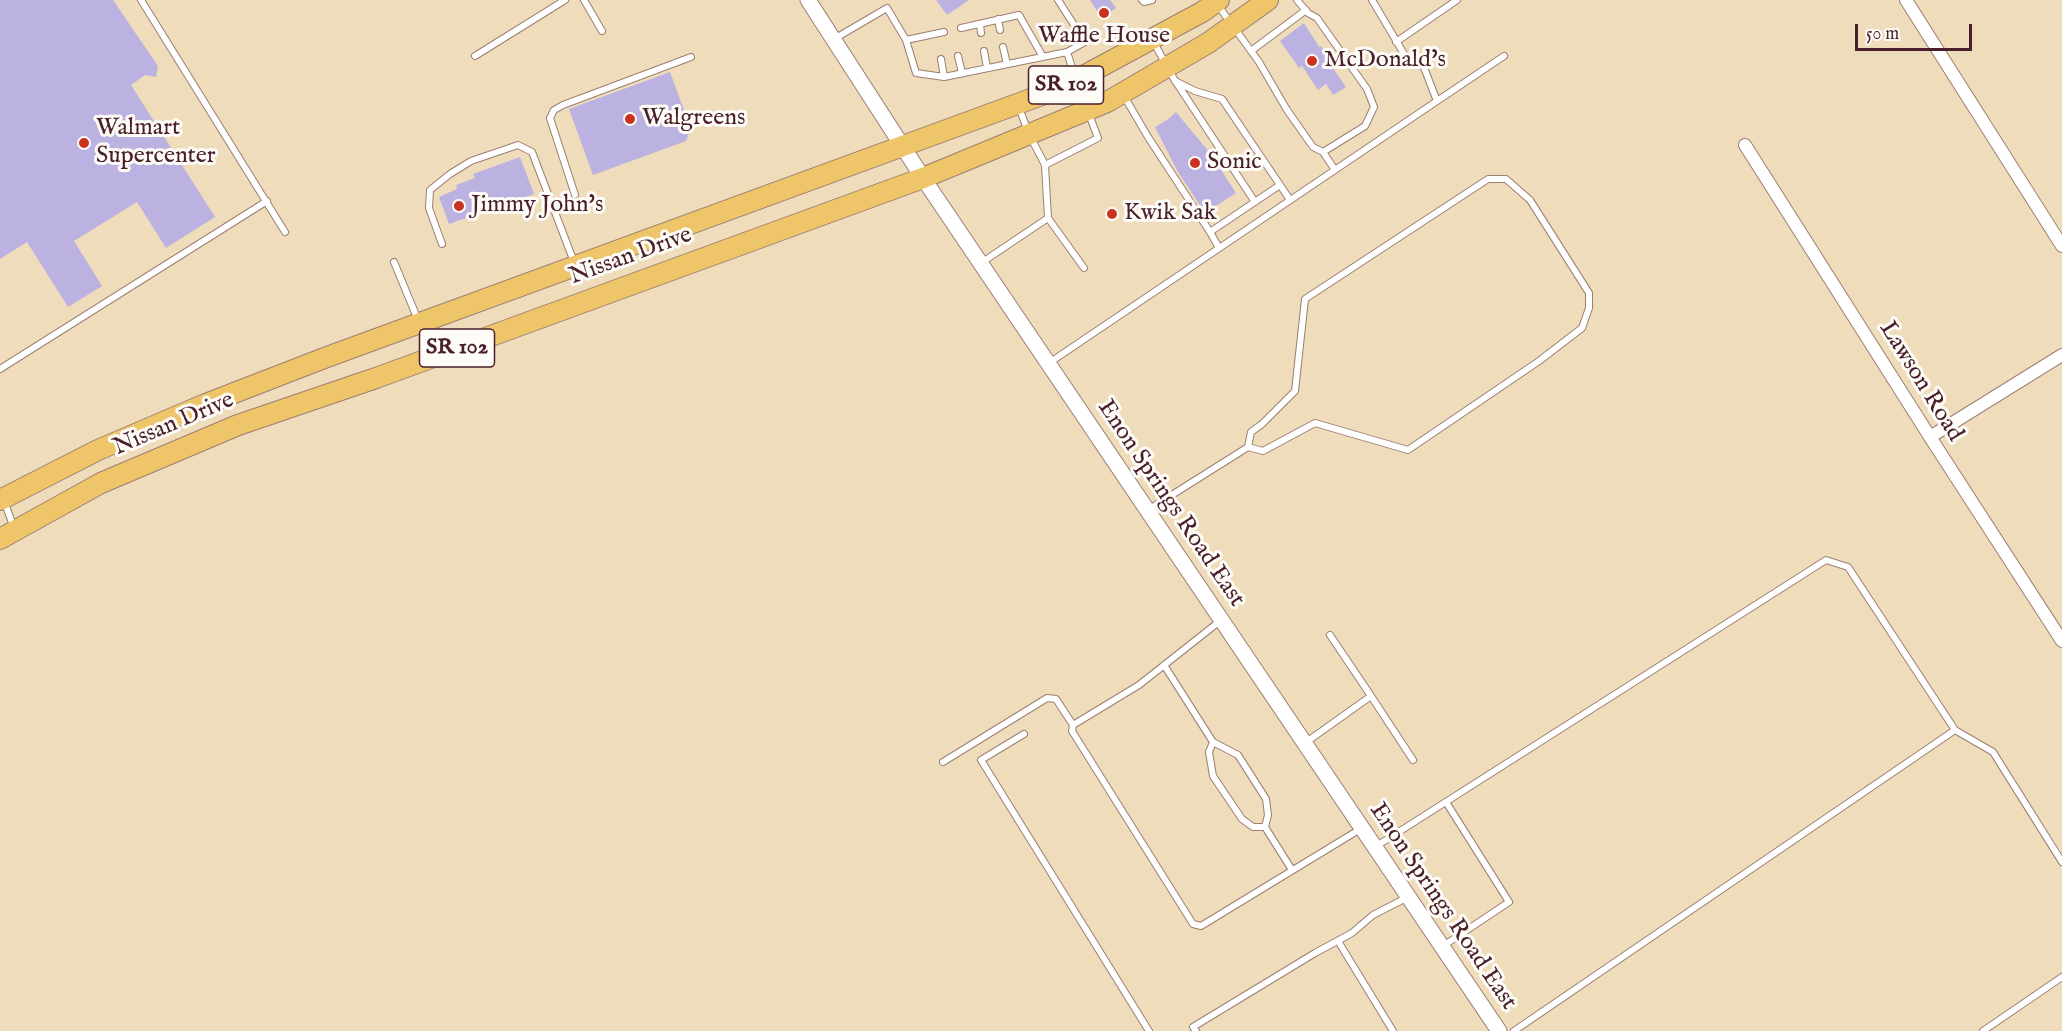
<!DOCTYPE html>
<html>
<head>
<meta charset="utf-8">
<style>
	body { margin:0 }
	#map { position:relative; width:2062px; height:1031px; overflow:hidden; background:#efdcbb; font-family:"IM FELL English",serif }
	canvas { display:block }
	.scale { position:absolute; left:1855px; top:24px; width:117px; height:27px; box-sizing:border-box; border:3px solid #4a1f2b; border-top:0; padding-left:8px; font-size:18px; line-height:21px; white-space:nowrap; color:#4a1f2b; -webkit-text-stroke:4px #fdfcf7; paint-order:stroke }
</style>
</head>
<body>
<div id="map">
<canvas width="2062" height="1031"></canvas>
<div class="scale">50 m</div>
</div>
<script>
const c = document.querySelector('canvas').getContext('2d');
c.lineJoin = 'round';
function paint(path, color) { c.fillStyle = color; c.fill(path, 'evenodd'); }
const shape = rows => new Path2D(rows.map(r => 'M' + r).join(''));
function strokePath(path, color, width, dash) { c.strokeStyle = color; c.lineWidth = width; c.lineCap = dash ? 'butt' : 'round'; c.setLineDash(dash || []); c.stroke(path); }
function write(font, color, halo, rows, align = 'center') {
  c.font = font + ' "IM FELL English",serif'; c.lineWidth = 6; c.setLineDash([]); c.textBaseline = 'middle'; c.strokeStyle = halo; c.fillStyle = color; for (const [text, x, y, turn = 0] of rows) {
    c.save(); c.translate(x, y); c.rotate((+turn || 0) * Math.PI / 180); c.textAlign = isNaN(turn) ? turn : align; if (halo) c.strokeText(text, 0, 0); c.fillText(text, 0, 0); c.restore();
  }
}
const building = shape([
	[0,0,113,0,158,66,156,77,145,75,131,85,215,217,166,248,137,202,74,241,102,286,68,307,27,242,0,259],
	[936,0,969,0,947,15],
	[1090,0,1110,0,1116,8,1102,18],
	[1304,23,1319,47,1321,46,1331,60,1329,62,1346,87,1333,95,1326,84,1318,90,1302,66,1299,68,1280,41],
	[670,72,691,129,686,141,593,175,569,109],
	[1176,112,1210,153,1236,193,1205,213,1178,172,1155,127,1167,120],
	[520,157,534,194,449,224,439,197,457,189,456,185,475,178,473,174]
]);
const service = shape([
	[141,0,285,232],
	[584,0,602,31],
	[1058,0,1085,42,1067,52],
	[1142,0,1144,2,1152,0],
	[1217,4,1259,62,1287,110,1313,147,1323,152,1365,126,1374,107,1367,89,1317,18,1308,13,1297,0],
	[998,19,1000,30],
	[980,24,981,33],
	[961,28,1019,15,1043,57],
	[834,39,887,8,906,40,916,73,944,77,1067,52,1076,80,1098,138,1045,165],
	[906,40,944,32],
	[1396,42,1457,0],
	[1003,47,1007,64],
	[984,51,987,68],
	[1251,51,1306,10],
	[475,56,565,0],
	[958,56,962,73],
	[941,59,944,77],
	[1176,82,1255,202],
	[1124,96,1148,137,1210,232,1280,185,1222,99,1195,91,1175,81,1153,41],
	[1437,101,1504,56],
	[1323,152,1335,170],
	[1280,185,1290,200],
	[575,195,550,118,554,110,563,105,691,57],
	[1048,218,1084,268],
	[1210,232,1219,248],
	[442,244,429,208,430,190,450,174,471,161,518,145,532,152,574,262],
	[394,262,418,320],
	[981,263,1048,218,1045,165,1029,134,1018,105],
	[1049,363,1437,101,1423,65,1407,59,1372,0],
	[0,369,267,201],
	[4,501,14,528],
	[1148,510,1248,447,1251,432,1262,424,1295,391,1305,299,1488,179,1506,179,1530,200,1589,293,1589,308,1582,328,1539,361,1408,450,1315,423,1263,451,1248,447],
	[1220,621,1139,685,1073,725,1072,731,1193,924,1201,926,1362,828],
	[1330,635,1371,696],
	[1164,665,1213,742,1238,755,1266,799,1268,815,1265,827,1292,870],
	[1024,734,981,760,1149,1031],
	[1213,742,1209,752,1213,776,1242,819,1253,827,1265,827],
	[1305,743,1371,696,1413,760],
	[943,762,1047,698,1056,699,1073,725],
	[1375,847,1826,560,1848,567,1955,730,1993,752,2062,862],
	[1338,941,1393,1031],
	[1443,946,1509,902,1446,802],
	[1196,1031,1193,1027,1315,953,1352,933,1373,915,1408,897],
	[1514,1031,1955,730],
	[1983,1031,2062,977]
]);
const minor = shape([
	[1906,0,2062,246],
	[1745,145,1930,437,2062,641],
	[1930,437,2062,355]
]);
const tertiary = shape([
	[808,0,923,178,1499,1031]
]);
const primary = shape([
	[0,500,98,450,203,405,327,357,1061,88,1202,12,1219,0],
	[0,539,101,483,238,425,376,378,923,178,1107,102,1208,43,1268,0]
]);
const markers = [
	[1104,13,6,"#c8321e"],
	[1312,61,6,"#c8321e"],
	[630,119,6,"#c8321e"],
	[84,143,6,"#c8321e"],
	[1195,163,6,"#c8321e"],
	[459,206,6,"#c8321e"],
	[1112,214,6,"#c8321e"]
];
const shields = [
	[1066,85,75],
	[457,348,75]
];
const shieldNames = [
	["SR 102",1066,85],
	["SR 102",457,348]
];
const poiNames = [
	["Waffle House",1104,37,"center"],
	["McDonald's",1324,61],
	["Walgreens",642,119],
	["Walmart",96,129],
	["Supercenter",96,157],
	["Sonic",1207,163],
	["Jimmy John's",471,206],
	["Kwik Sak",1124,214]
];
const streetNames = [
	["Nissan Drive",631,257,-20],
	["Lawson Road",1920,382,58],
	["Nissan Drive",174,425,-23],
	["Enon Springs Road East",1170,504,56],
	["Enon Springs Road East",1442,907,56]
];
paint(building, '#bcb2e1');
strokePath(service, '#9c7e73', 8);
strokePath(minor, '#9c7e73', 14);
strokePath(tertiary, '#9c7e73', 17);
strokePath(primary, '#9c7e73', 22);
strokePath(service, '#fff', 6);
strokePath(minor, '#fff', 12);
strokePath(tertiary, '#fff', 15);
strokePath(primary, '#eec569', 20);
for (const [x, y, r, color] of markers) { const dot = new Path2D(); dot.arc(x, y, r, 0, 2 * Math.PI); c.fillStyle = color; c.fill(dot); strokePath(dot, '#fdfcf7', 2); }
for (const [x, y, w] of shields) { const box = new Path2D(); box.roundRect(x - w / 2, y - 19, w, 38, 4.5); c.fillStyle = '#fdfcf7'; c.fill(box); strokePath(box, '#4a1f2b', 1.5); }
write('bold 22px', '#4a1f2b', null, shieldNames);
write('24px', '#4a1f2b', '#fdfcf7', poiNames, 'left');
write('24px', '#4a1f2b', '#fdfcf7', streetNames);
</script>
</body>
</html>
